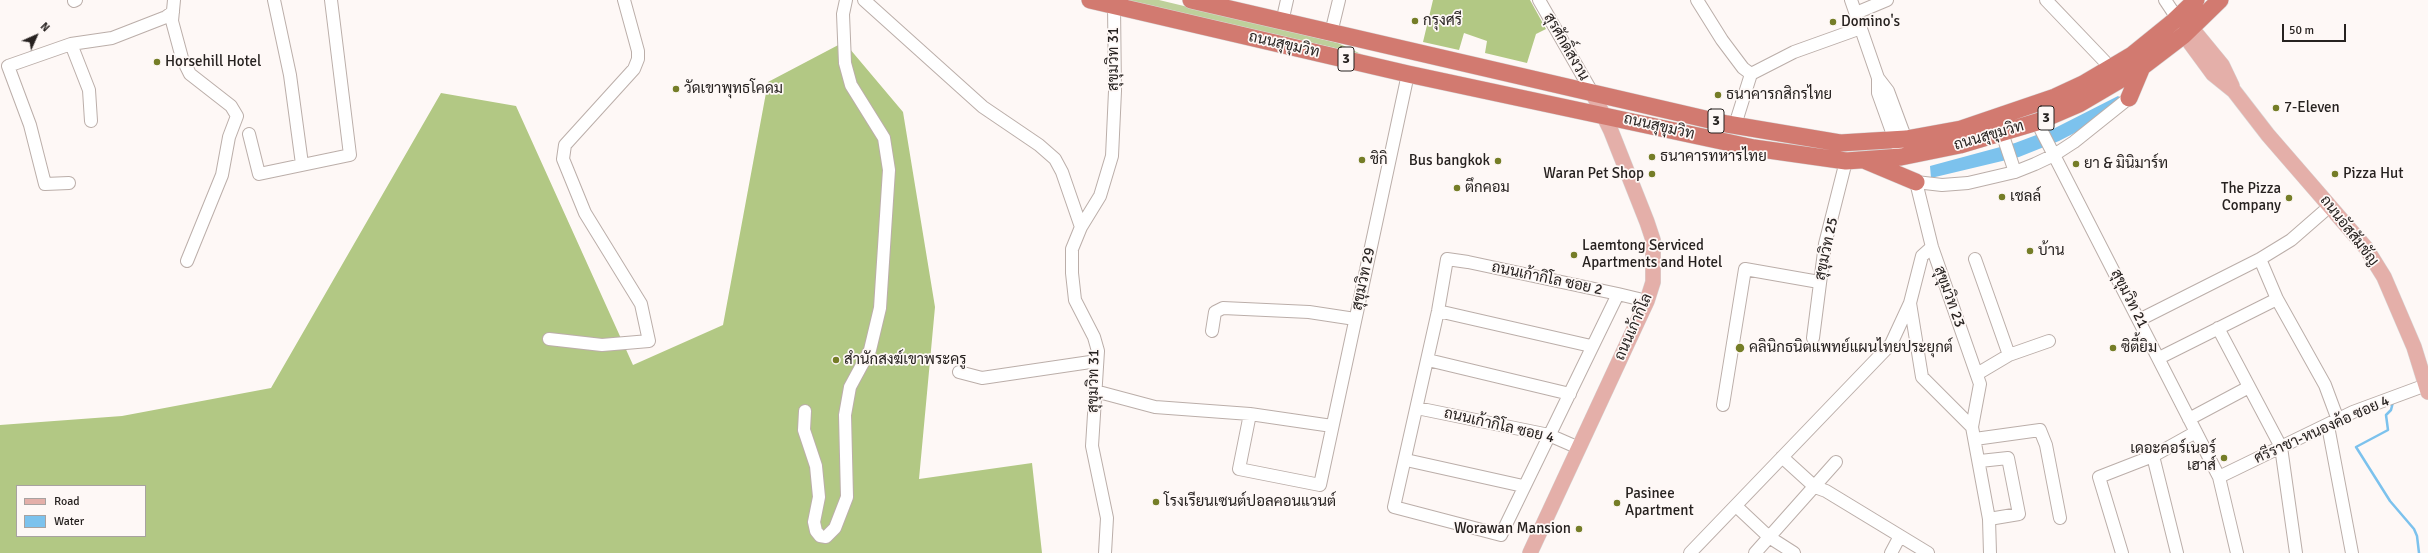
<!DOCTYPE html>
<html>
<head>
<meta charset="utf-8">
<style>
	body { margin:0 }
	#map { position:relative; width:2428px; height:553px; overflow:hidden; background:#fef8f6; font-family:Signika,sans-serif }
	canvas { display:block }
	.legend { position:absolute; left:16px; top:485px; width:130px; height:52px; box-sizing:border-box; background:#fef8f6; border:1px solid #a8a2a0; margin:0; padding:5px 7px; list-style:none; font-size:12px; color:#272220 }
	.legend li { display:flex; align-items:center; gap:8px; height:20px }
	.legend b { width:20px; border:1px solid #a8a2a0 }
	.north { position:absolute; left:16px; top:16px; width:40px; height:40px; -webkit-text-stroke:3px #fef8f6; paint-order:stroke; rotate:45deg; font-size:11px; font-weight:700; line-height:16px; text-align:center; color:#272220 }
	.north::after { content:''; display:block; margin:auto; width:14px; height:18px; background:#272220; clip-path:polygon(50% 0,100% 100%,50% 72%,0 100%) }
	.scale { position:absolute; left:2282px; top:24px; width:64px; height:18px; box-sizing:border-box; border:2px solid #272220; border-top:0; padding-left:5px; font-size:12px; line-height:14px; white-space:nowrap; color:#272220; -webkit-text-stroke:3px #fef8f6; paint-order:stroke }
</style>
</head>
<body>
<div id="map">
<canvas width="2428" height="553"></canvas>
<ul class="legend">
<li><b style="height:5px;background:#e4afa9"></b>Road</li>
<li><b style="height:11px;background:#7cc2ed"></b>Water</li>
</ul>
<div class="north">N</div>
<div class="scale">50 m</div>
</div>
<script>
const c = document.querySelector('canvas').getContext('2d');
c.lineJoin = 'round';
function paint(path, color) { c.fillStyle = color; c.fill(path, 'evenodd'); }
const shape = rows => new Path2D(rows.map(r => 'M' + r).join(''));
function strokePath(path, color, width, dash) { c.strokeStyle = color; c.lineWidth = width; c.lineCap = dash ? 'butt' : 'round'; c.setLineDash(dash || []); c.stroke(path); }
function write(font, color, halo, rows, align = 'center') {
  c.font = font + ' Signika,Sarabun,sans-serif'; c.lineWidth = 3.5; c.setLineDash([]); c.textBaseline = 'middle'; c.strokeStyle = halo; c.fillStyle = color; for (const [text, x, y, turn = 0] of rows) {
    c.save(); c.translate(x, y); c.rotate((+turn || 0) * Math.PI / 180); c.textAlign = isNaN(turn) ? turn : align; if (halo) c.strokeText(text, 0, 0); c.fillText(text, 0, 0); c.restore();
  }
}
const green = shape([
	[1126,0,1159,0,1338,43,1361,54]
]);
const forest = shape([
	[1433,0,1530,0,1546,29,1536,34,1527,63,1485,53,1487,41,1464,33,1459,50,1423,42],
	[844,42,903,112,935,307,919,479,1032,463,1042,553,0,553,0,425,122,416,271,388,441,93,516,106,633,365,723,325,768,82],
	[17,486,145,486,145,536,17,536]
]);
const water = shape([
	[2118,96,2121,98,2088,126,2059,141,2019,157,1931,178,1930,166,2015,143,2055,128]
]);
const stream = shape([
	[2393,402,2391,410,2386,415,2388,430,2356,447,2390,501,2414,529,2417,536,2419,553]
]);
const minor = shape([
	[174,0,172,21,182,58,190,74,231,106,237,116,229,137,222,175,187,261],
	[274,0,290,75,302,164],
	[864,0,983,107,1039,145,1055,159,1062,172,1081,227],
	[1539,0,1593,94],
	[1697,0,1722,40,1743,68,1751,74,1794,52,1861,28],
	[1851,0,1878,78,1888,91,1908,145],
	[2046,0,2111,68],
	[2165,0,2177,18],
	[74,1,76,0],
	[1856,13,1887,0],
	[1282,22,1287,0],
	[1331,33,1339,0],
	[71,44,89,90,91,121],
	[1878,78,1878,93,1897,146],
	[2037,122,2219,477,2237,553],
	[1735,125,1751,74],
	[2002,133,2015,172],
	[249,134,259,174,350,155,331,0],
	[69,183,45,184,30,125,8,66,71,44,112,38,166,17,173,12],
	[1975,259,2009,355],
	[2260,259,2277,299,2325,385,2338,420],
	[1618,294,1501,535,1394,507,1438,311,1447,259,1468,262,1618,294,1647,301],
	[1910,303,1922,377,1972,427],
	[1438,311,1591,346],
	[2139,320,2260,259,2291,240,2330,206],
	[2218,328,2281,447,2296,553],
	[1212,331,1215,312,1223,308,1309,312,1355,319],
	[1813,338,1825,244,1846,161],
	[549,339,602,345,649,341,641,304,585,213,563,159,565,145,634,69,638,59,638,51,624,0],
	[2159,358,2277,299],
	[1428,360,1570,394],
	[959,372,982,378,1097,361],
	[1977,374,2009,355,2049,341],
	[1095,391,1155,407,1250,414,1332,426],
	[1723,405,1745,269,1819,282],
	[1417,408,1549,435,1579,448],
	[805,411,804,430,816,466,819,497,814,522,816,531,820,536,826,537,835,528,847,497,845,415,850,387,870,350,880,308,889,170,884,138,851,85,845,63,843,14,846,0],
	[1250,414,1239,469,1320,485,1408,74],
	[2189,419,2249,387],
	[2328,426,2352,553],
	[1975,439,2040,430,2046,445,2060,518],
	[2153,456,2177,553],
	[1782,457,1815,487,1826,491,1928,553],
	[1406,460,1523,486],
	[1980,461,2008,458,2019,514,1989,519],
	[2219,477,2353,412,2426,385,2428,383],
	[1736,506,1769,537,1794,553],
	[1105,553,1107,518,1092,446,1098,351,1094,337,1075,300,1072,273,1072,249,1081,227,1100,196,1112,156,1115,91,1114,6],
	[1690,553,1891,344,1910,303,1922,256,1932,247],
	[1755,553,1836,462],
	[1891,553,1900,536],
	[1990,553,1989,519,1972,427,1980,384,1932,247,1916,182,1942,185,1968,183,2015,172,2035,164,2054,155,2074,142,2129,98],
	[2122,553,2099,477,2153,456,2196,432]
]);
const major = shape([
	[2185,20,2222,65,2232,86],
	[2177,25,2213,74,2234,91,2268,135,2366,248,2384,277,2414,347,2428,392],
	[1530,553,1647,301,1653,282,1653,240,1647,222,1611,131,1593,94]
]);
const highway = shape([
	[1090,0,1408,74,1754,148,1846,161,1901,157,1960,145,2037,122,2079,104,2142,67,2184,35,2220,0],
	[1191,0,1727,124,1840,143,1906,139,1961,129,2055,97,2083,84,2132,55,2174,21,2196,0],
	[2129,98,2142,67],
	[1866,161,1916,182]
]);
const markers = [
	[1415,21,4,"#757d27"],
	[1833,22,4,"#757d27"],
	[157,62,4,"#757d27"],
	[676,89,4,"#757d27"],
	[1718,95,4,"#757d27"],
	[2276,108,4,"#757d27"],
	[1652,157,4,"#757d27"],
	[1362,160,4,"#757d27"],
	[1498,161,4,"#757d27"],
	[2076,164,4,"#757d27"],
	[1652,174,4,"#757d27"],
	[2335,174,4,"#757d27"],
	[1457,188,4,"#757d27"],
	[2002,197,4,"#757d27"],
	[2289,198,4,"#757d27"],
	[2030,251,4,"#757d27"],
	[1574,255,4,"#757d27"],
	[1740,348,5,"#757d27"],
	[2113,348,4,"#757d27"],
	[836,360,4,"#757d27"],
	[2224,458,4,"#757d27"],
	[1156,502,4,"#757d27"],
	[1617,503,4,"#757d27"],
	[1579,529,4,"#757d27"]
];
const shields = [
	[1346,59,16],
	[2046,118,16],
	[1716,121,16]
];
const shieldNames = [
	["3",1346,59],
	["3",2046,118],
	["3",1716,121]
];
const poiNames = [
	["กรุงศรี",1423,21],
	["Domino's",1841,22],
	["Horsehill Hotel",165,62],
	["วัดเขาพุทธโคดม",684,89],
	["ธนาคารกสิกรไทย",1726,95],
	["7-Eleven",2284,108],
	["ธนาคารทหารไทย",1660,157],
	["ชิกิ",1370,160],
	["Bus bangkok",1490,161,"right"],
	["ยา & มินิมาร์ท",2084,164],
	["Waran Pet Shop",1644,174,"right"],
	["Pizza Hut",2343,174],
	["ตึกคอม",1465,188],
	["The Pizza",2281,189,"right"],
	["Company",2281,206,"right"],
	["เชลล์",2010,197],
	["Laemtong Serviced",1582,246],
	["Apartments and Hotel",1582,263],
	["บ้าน",2038,251],
	["คลินิกธนิตแพทย์แผนไทยประยุกต์",1749,348],
	["ซิตี้ยิม",2121,348],
	["สำนักสงฆ์เขาพระครู",844,360],
	["เดอะคอร์เนอร์",2216,449,"right"],
	["เฮาส์",2216,466,"right"],
	["Pasinee",1625,494],
	["Apartment",1625,511],
	["โรงเรียนเซนต์ปอลคอนแวนต์",1164,502],
	["Worawan Mansion",1571,529,"right"]
];
const streetNames = [
	["ถนนสุขุมวิท",1284,45,13],
	["สุรศักดิ์สงวน",1566,47,60],
	["สุขุมวิท 31",1114,59,-90],
	["ถนนสุขุมวิท",1659,127,13],
	["ถนนสุขุมวิท",1989,136,-16],
	["ถนนอัสสัมชัญ",2349,231,52],
	["สุขุมวิท 25",1827,249,-78],
	["สุขุมวิท 29",1364,279,-78],
	["ถนนเก้ากิโล ซอย 2",1547,279,12],
	["สุขุมวิท 23",1949,297,70],
	["สุขุมวิท 21",2129,299,63],
	["ถนนเก้ากิโล",1634,327,-66],
	["สุขุมวิท 31",1094,381,-89],
	["ถนนเก้ากิโล ซอย 4",1499,426,13],
	["ศรีราชา-หนองค้อ ซอย 4",2322,430,-24]
];
paint(green, '#bed09b');
paint(forest, '#b2c884');
paint(water, '#7cc2ed');
strokePath(stream, '#7cc2ed', 2.5);
strokePath(minor, '#bbaea9', 14);
strokePath(major, '#d8d7d7', 16);
strokePath(highway, '#d8d7d7', 18);
strokePath(minor, '#fff', 12);
strokePath(major, '#e4afa9', 15);
strokePath(highway, '#d27a70', 17);
for (const [x, y, r, color] of markers) { const dot = new Path2D(); dot.arc(x, y, r, 0, 2 * Math.PI); c.fillStyle = color; c.fill(dot); strokePath(dot, '#fef8f6', 1.5); }
for (const [x, y, w] of shields) { const box = new Path2D(); box.roundRect(x - w / 2, y - 12, w, 24, 3); c.fillStyle = '#fef8f6'; c.fill(box); strokePath(box, '#272220', 1); }
write('bold 14px', '#272220', null, shieldNames);
write('15px', '#272220', '#fef8f6', poiNames, 'left');
write('15px', '#272220', '#fef8f6', streetNames);
</script>
</body>
</html>
